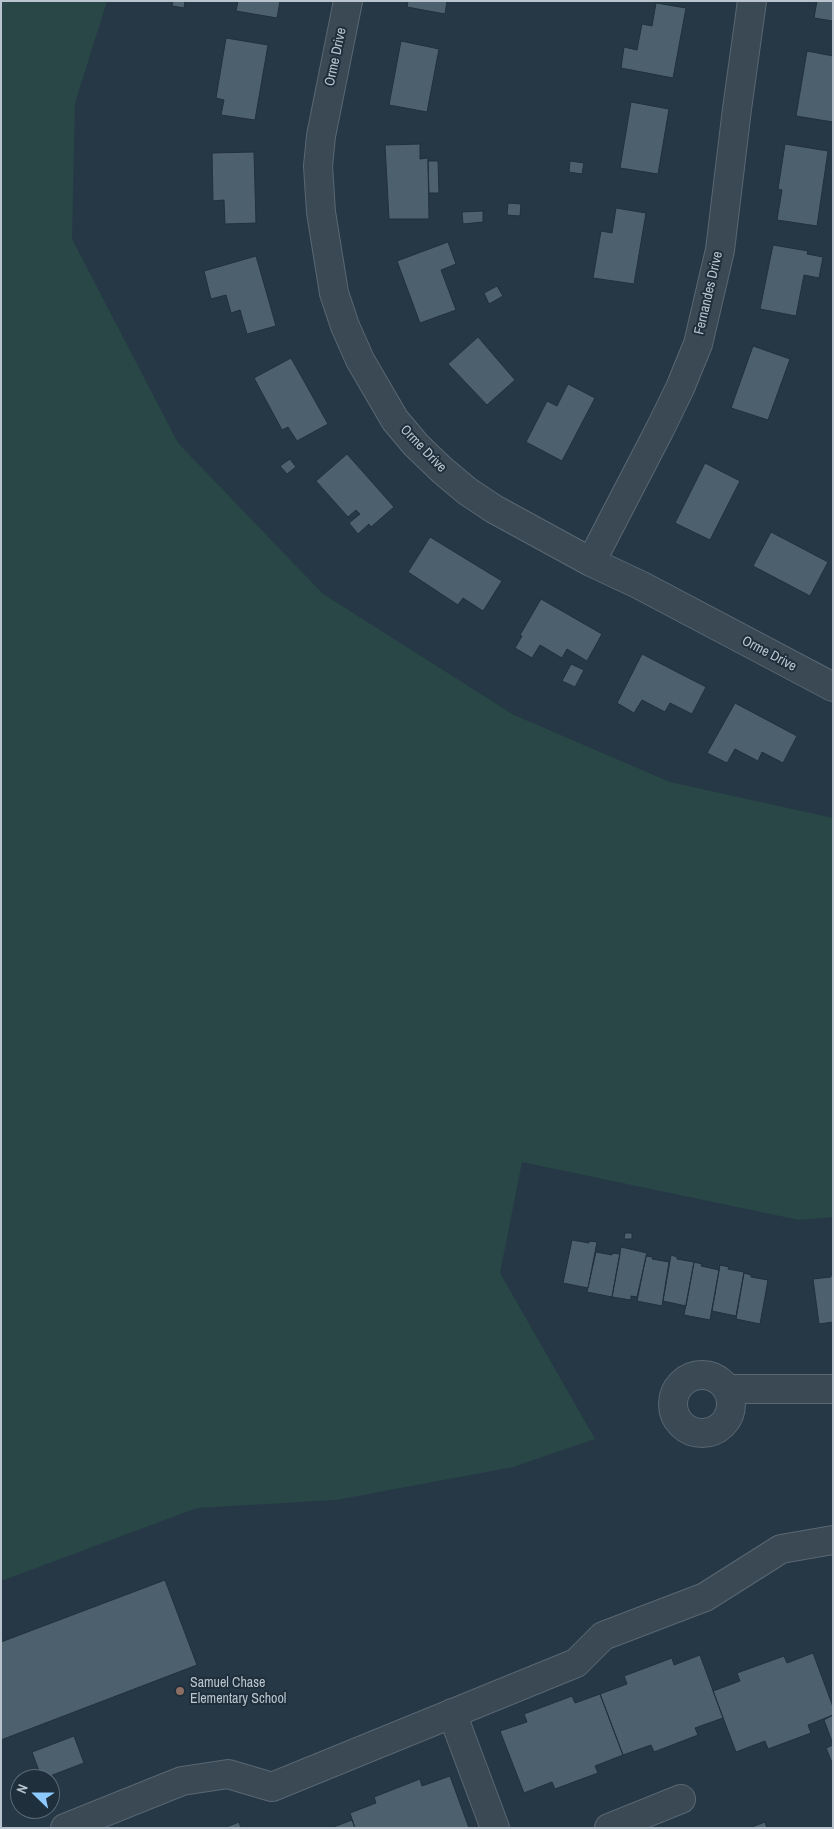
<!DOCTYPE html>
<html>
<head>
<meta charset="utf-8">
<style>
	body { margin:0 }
	#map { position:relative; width:834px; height:1829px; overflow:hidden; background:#263846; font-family:"Archivo Narrow",sans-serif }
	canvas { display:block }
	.frame { position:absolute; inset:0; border:2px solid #b9c4ce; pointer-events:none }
	.north { position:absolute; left:10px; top:1769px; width:50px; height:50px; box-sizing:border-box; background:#1f2f3b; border:1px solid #5d6b76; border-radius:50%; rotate:292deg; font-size:14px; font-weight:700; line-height:20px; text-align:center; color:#b9c4ce }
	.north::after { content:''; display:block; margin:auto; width:18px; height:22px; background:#8ecafe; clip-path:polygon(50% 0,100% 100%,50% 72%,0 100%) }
</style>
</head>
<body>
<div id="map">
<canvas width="834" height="1829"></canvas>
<div class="frame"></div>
<div class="north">N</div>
</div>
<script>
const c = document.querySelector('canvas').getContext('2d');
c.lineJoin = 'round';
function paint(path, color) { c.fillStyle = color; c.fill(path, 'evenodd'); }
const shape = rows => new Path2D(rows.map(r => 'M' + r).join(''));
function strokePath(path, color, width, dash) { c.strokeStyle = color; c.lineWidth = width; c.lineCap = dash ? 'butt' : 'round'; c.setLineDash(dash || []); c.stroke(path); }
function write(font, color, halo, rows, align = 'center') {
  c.font = font + ' "Archivo Narrow",sans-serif'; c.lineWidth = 4; c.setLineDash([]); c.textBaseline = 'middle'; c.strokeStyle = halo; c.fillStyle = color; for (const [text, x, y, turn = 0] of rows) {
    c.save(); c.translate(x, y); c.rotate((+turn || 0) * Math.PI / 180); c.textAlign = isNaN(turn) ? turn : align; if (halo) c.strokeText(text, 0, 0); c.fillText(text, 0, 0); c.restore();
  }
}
const green = shape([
	[1,1,107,1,75,103,72,239,178,443,323,594,514,715,670,782,833,818,833,1217,799,1220,522,1162,500,1273,595,1439,513,1467,336,1500,197,1508,1,1581]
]);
const building = shape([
	[173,1,185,1,184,8,172,6,173,1],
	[238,1,280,1,277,18,236,11,238,1],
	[408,1,447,1,445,14,407,7,408,1],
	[817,1,833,1,833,21,814,18,817,1],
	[656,3,686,8,673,78,621,68,624,47,637,50,642,24,652,26,656,3],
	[226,38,268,45,255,120,221,115,224,100,216,98,226,38],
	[401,41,439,49,427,112,389,105,401,41],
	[807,51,833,56,833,122,796,116,807,51],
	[631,102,669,109,658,174,620,168,631,102],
	[420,144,420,159,428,158,429,219,389,219,385,145,420,144],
	[785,144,828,151,817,226,777,220,782,190,778,189,785,144],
	[254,152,256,223,225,224,224,200,213,201,212,153,254,152],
	[428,161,438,161,439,193,429,193,428,161],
	[570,161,584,163,582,174,569,172,570,161],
	[508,203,521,204,520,216,507,215,508,203],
	[616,208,646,213,634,284,593,278,601,231,612,233,616,208],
	[483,211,483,222,463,224,462,212,483,211],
	[448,242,456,264,441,270,456,310,420,323,397,261,448,242],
	[773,245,808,251,807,254,823,257,819,278,804,275,796,316,760,309,773,245],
	[256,256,276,326,247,334,240,310,231,313,226,295,211,299,204,271,256,256],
	[497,286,503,296,489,304,484,293,497,286],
	[478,337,515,380,487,405,448,364,478,337],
	[753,346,790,359,768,420,731,408,753,346],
	[291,358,328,424,297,441,288,427,282,430,254,378,291,358],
	[568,384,595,398,562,461,526,442,547,401,557,406,568,384],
	[347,454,394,507,371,527,369,524,358,534,349,523,360,514,356,510,348,517,316,481,347,454],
	[290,459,296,467,287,474,280,466,290,459],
	[705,463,740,481,710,540,675,523,705,463],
	[771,532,828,562,810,596,753,566,771,532],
	[430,537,502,581,483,611,463,598,458,605,408,572,430,537],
	[541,599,602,634,587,661,567,649,562,658,540,645,532,658,515,648,522,636,520,635,541,599],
	[642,654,706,687,692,714,670,703,665,712,642,700,634,713,617,703,642,654],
	[571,664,584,670,575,687,562,681,571,664],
	[735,703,797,736,783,763,762,752,758,761,735,749,727,763,707,753,735,703],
	[625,1233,632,1233,632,1239,624,1239,625,1233],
	[572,1240,589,1243,589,1241,597,1242,588,1288,563,1283,572,1240],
	[621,1247,647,1253,637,1297,631,1296,631,1300,612,1297,621,1247],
	[596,1252,612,1255,612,1253,620,1254,612,1297,587,1292,596,1252],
	[671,1255,677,1257,677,1259,694,1262,686,1306,663,1301,671,1255],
	[646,1256,653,1257,652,1259,669,1262,662,1306,637,1301,646,1256],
	[694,1262,702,1264,701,1266,719,1270,710,1320,684,1315,694,1262],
	[720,1265,729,1267,728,1269,744,1272,736,1316,712,1311,720,1265],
	[744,1273,751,1275,751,1277,768,1280,760,1324,736,1319,744,1273],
	[833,1274,833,1322,819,1324,813,1279,831,1277,831,1275,833,1274],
	[165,1580,197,1665,1,1740,1,1642,165,1580],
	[813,1653,833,1707,833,1715,808,1725,811,1733,768,1749,765,1741,736,1752,713,1691,740,1681,737,1673,784,1656,787,1663,813,1653],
	[700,1655,723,1718,695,1728,698,1735,654,1752,651,1745,623,1755,600,1694,627,1684,624,1676,672,1658,674,1665,700,1655],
	[600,1694,623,1755,595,1766,598,1773,555,1789,552,1782,524,1793,500,1731,527,1722,524,1714,572,1696,575,1703,600,1694],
	[833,1715,833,1744,824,1720,833,1715],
	[74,1736,84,1763,42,1779,32,1752,74,1736],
	[833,1745,833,1765,826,1748,833,1745],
	[450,1776,469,1828,355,1828,350,1813,376,1803,374,1797,420,1779,422,1786,450,1776],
	[352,1820,355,1828,331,1828,352,1820],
	[239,1822,241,1828,224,1828,239,1822],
	[765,1822,767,1828,749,1828,765,1822]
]);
const minor = shape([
	[348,1,321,136,318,166,321,212,334,293,345,326,360,360,395,420,416,445,442,470,467,491,494,509,591,562,640,585,833,687],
	[591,562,660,429,680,388,698,344,720,250,737,109,752,1],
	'673 1404a29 29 0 1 1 58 0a29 29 0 1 1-58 0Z',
	[727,1389,833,1389],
	[452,1713,495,1828],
	[65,1828,182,1781,228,1774,272,1787,576,1663,603,1636,705,1597,781,1549,833,1540],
	[609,1828,681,1799]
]);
const markers = [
	[180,1691,5,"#8d6e63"]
];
const streetNames = [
	["Orme Drive",336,57,-78],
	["Fernandes Drive",709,293,-77],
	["Orme Drive",423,449,46],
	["Orme Drive",769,654,28]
];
const poiNames = [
	["Samuel Chase",190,1683],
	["Elementary School",190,1699]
];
paint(green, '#284746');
paint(building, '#4d606e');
strokePath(building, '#21313c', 1);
strokePath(minor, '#596772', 30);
strokePath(minor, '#3b4955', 28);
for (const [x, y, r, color] of markers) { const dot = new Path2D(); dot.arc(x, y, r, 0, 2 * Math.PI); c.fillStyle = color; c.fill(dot); strokePath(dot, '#1f2f3b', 2); }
write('14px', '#b9c4ce', '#1f2f3b', streetNames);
write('14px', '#b9c4ce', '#1f2f3b', poiNames, 'left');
</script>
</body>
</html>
